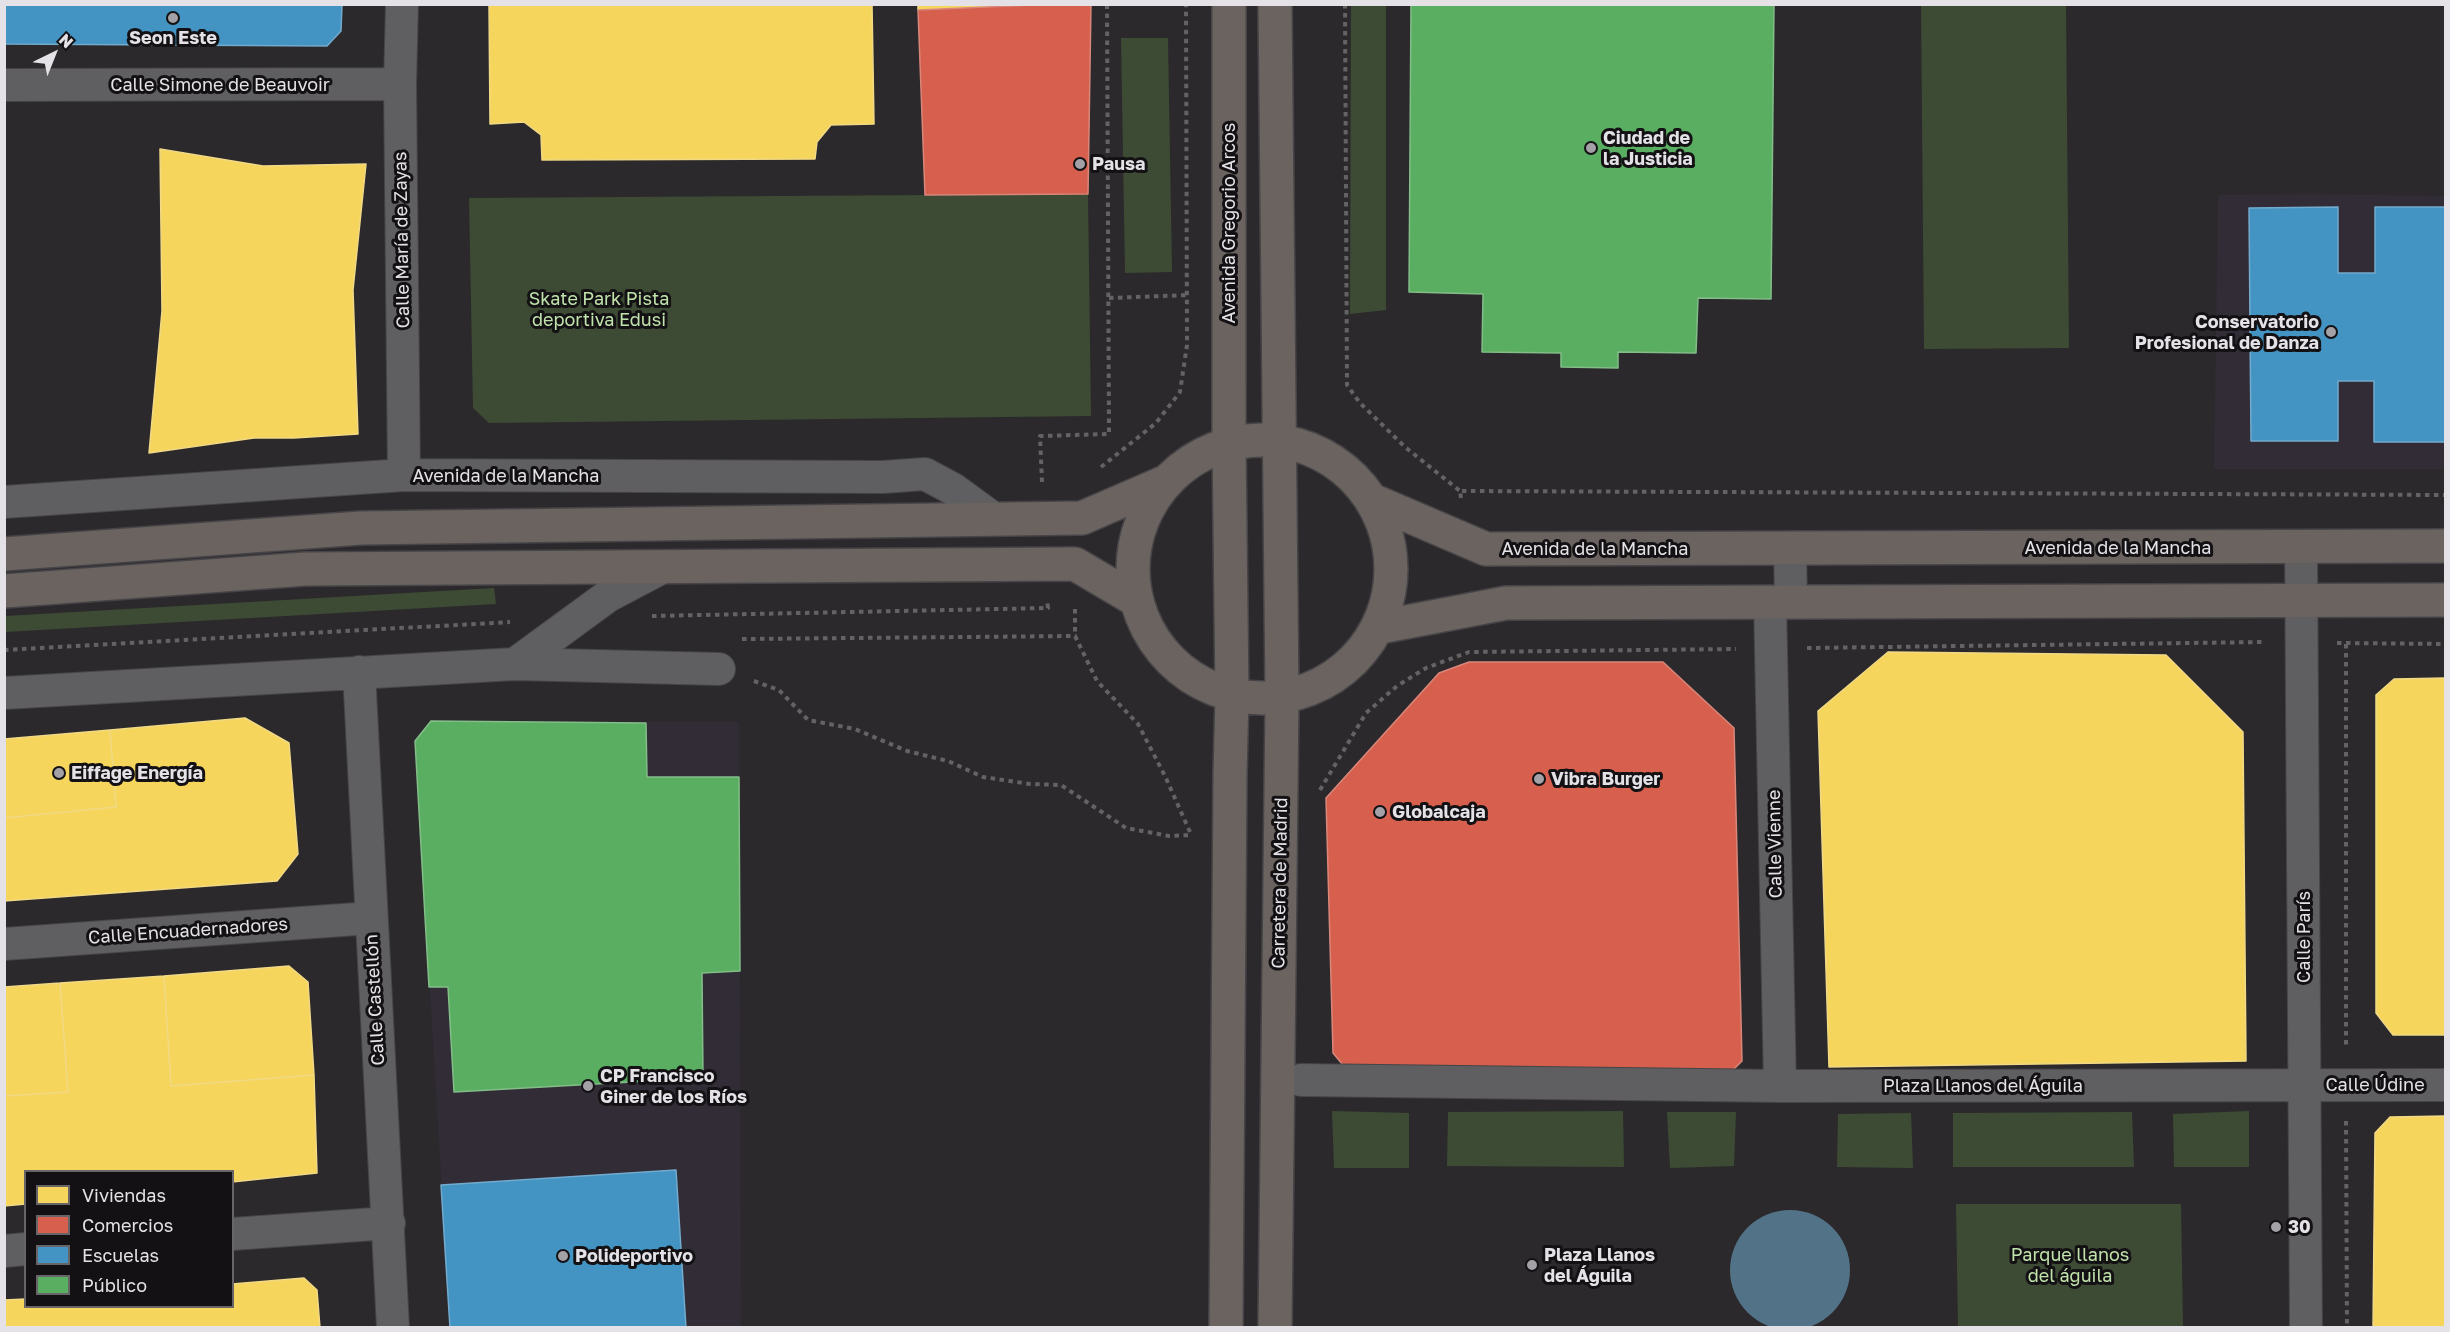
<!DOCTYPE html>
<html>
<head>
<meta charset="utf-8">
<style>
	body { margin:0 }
	#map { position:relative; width:2450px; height:1332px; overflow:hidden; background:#2b292c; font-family:"Golos Text",sans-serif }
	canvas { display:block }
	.frame { position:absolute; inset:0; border:6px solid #e4e2e6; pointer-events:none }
	.legend { position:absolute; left:24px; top:1170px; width:210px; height:138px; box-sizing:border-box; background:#131114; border:2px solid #676568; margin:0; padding:8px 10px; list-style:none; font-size:18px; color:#e4e2e6 }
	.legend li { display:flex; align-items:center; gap:12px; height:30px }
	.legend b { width:30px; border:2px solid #676568 }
	.north { position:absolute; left:24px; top:24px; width:60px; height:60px; -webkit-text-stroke:4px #131114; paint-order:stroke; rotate:43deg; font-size:16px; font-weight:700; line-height:24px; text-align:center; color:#e4e2e6 }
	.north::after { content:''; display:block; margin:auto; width:21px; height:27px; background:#e4e2e6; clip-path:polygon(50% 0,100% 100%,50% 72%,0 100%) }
</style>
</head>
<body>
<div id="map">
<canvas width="2450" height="1332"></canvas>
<div class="frame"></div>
<ul class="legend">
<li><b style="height:16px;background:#f6d55c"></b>Viviendas</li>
<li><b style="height:16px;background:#d6604d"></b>Comercios</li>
<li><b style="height:16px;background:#4393c3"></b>Escuelas</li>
<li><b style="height:16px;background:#5aae61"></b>Público</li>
</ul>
<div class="north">N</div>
</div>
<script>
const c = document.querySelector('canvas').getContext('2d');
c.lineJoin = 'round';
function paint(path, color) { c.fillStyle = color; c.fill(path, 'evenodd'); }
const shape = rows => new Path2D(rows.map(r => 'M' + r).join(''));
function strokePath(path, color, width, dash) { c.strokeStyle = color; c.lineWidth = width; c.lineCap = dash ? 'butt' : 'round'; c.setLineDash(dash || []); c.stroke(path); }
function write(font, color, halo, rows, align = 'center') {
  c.font = font + ' "Golos Text",sans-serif'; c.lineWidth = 6; c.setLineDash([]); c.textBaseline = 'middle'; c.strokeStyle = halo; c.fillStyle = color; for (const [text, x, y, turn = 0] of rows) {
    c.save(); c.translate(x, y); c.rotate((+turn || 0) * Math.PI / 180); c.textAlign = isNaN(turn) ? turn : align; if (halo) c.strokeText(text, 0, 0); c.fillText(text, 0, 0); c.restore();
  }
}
const built = shape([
	[2308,194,2445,196,2445,469,2214,469,2218,195],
	[431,721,739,722,741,1327,450,1327,415,741]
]);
const green = shape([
	[1351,5,1386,5,1386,310,1350,314],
	[1921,5,2066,5,2069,348,1924,349],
	[1121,38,1168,38,1172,272,1125,273],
	[1088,194,1091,416,489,423,473,408,469,198],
	[494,588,496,604,5,632,5,616],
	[1332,1111,1409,1113,1409,1168,1334,1168],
	[1623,1111,1624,1167,1447,1166,1448,1112],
	[2249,1111,2249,1167,2174,1167,2173,1114],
	[1667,1112,1736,1112,1734,1166,1670,1168],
	[2132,1112,2134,1167,1953,1167,1953,1113],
	[1911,1113,1913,1168,1837,1167,1838,1114],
	[1956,1204,2181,1204,2183,1327,1958,1327]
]);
const water = shape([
	'1730 1270a60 60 0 1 1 120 0a60 60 0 1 1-120 0Z'
]);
const homes = shape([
	[489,4,872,4,874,124,831,125,817,142,815,159,542,160,541,135,524,122,490,124,489,4],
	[918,4,1056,4,918,10,918,4],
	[160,149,263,166,366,164,353,290,358,434,294,438,254,438,149,453,162,311,160,149],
	[1888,652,2166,655,2243,732,2246,1061,1829,1067,1818,711,1888,652],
	[2446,678,2446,1035,2393,1035,2376,1013,2376,695,2394,679,2446,678],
	[245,718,289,743,298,854,277,881,4,901,4,818,116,807,110,730,245,718],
	[110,730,116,807,4,818,4,739,110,730],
	[289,966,308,982,314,1075,171,1086,164,976,289,966],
	[164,976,171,1086,314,1075,317,1173,232,1182,232,1172,26,1172,26,1204,4,1206,4,1096,68,1092,60,983,164,976],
	[60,983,68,1092,4,1096,4,987,60,983],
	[2446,1116,2446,1328,2373,1328,2375,1133,2390,1117,2446,1116],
	[304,1278,317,1290,320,1328,4,1328,4,1300,26,1299,26,1306,232,1306,232,1284,304,1278]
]);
const shops = shape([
	[1056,4,1091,4,1088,194,925,195,918,10,1056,4],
	[1469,662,1663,662,1734,728,1742,1061,1728,1075,1343,1065,1333,1053,1326,798,1439,673,1469,662]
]);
const schools = shape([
	[4,4,342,4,341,31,327,46,4,44,4,4],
	[2338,207,2338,273,2375,273,2375,207,2446,207,2446,442,2374,442,2374,381,2338,381,2338,441,2251,441,2249,208,2338,207],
	[676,1170,686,1328,450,1328,441,1185,676,1170]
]);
const public = shape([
	[1411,4,1774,4,1771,299,1698,298,1696,353,1618,352,1618,368,1561,367,1561,353,1482,352,1483,294,1409,292,1411,4],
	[431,721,646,723,647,777,739,777,740,971,702,973,703,1078,454,1092,448,987,429,987,415,741,431,721]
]);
const path = shape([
	[1345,4,1347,385,1360,403,1405,447,1460,491],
	[1109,298,1189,295],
	[1101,467,1156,423,1180,392,1187,345,1186,4],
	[1042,482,1040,436,1109,434,1107,4],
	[1461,498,1460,491,2446,495],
	[1075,609,1075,636],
	[652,616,1048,608,1047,600],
	[742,639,1075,636,1097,681,1138,724,1165,776,1190,832],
	[2337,643,2446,644],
	[2346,644,2346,1048],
	[1807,648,2264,642],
	[4,650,510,622],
	[754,681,779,690,808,720,855,729,907,751,948,761,983,777,1030,784,1061,785,1126,828,1169,836,1191,835],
	[1320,790,1366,713,1397,686,1426,668,1469,652,1736,649],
	[2346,1121,2347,1328]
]);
const street = shape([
	[402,4,400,84,404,475],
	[4,85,400,84],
	[4,502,404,475,883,477,925,474,953,489,994,519],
	[2301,547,2306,1328],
	[1790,548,1791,602],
	[1770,602,1780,1086],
	[515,664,719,669],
	[359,672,393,1328],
	[4,693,515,664,608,596,665,566],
	[4,944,371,918],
	[1301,1080,1780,1086,2446,1085],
	[232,1234,389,1223],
	[4,1251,26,1249]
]);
const primary = shape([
	[1275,4,1282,698,1275,1328],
	'1133 569a129 129 0 1 1 258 0a129 129 0 1 1-258 0Z',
	[1374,501,1486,549,2446,546],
	[4,554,361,528,1082,518,1163,483],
	[4,591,305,569,1075,564,1136,600],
	[1380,627,1506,603,2446,600],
	[1226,1328,1230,775,1232,696,1229,442,1229,4]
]);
const markers = [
	[173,18,6,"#a3a1a5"],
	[1591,148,6,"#a3a1a5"],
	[1080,164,6,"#a3a1a5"],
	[2331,332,6,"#a3a1a5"],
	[59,773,6,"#a3a1a5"],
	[1539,779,6,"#a3a1a5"],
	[1380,812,6,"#a3a1a5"],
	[588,1086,6,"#a3a1a5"],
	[2276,1227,6,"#a3a1a5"],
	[563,1256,6,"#a3a1a5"],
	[1532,1265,6,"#a3a1a5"]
];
const poiNames = [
	["Seon Este",173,38,"center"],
	["Ciudad de",1603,138],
	["la Justicia",1603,159],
	["Pausa",1092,164],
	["Conservatorio",2319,322,"right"],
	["Profesional de Danza",2319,343,"right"],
	["Eiffage Energía",71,773],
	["Vibra Burger",1551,779],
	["Globalcaja",1392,812],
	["CP Francisco",600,1076],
	["Giner de los Ríos",600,1097],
	["30",2288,1227],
	["Plaza Llanos",1544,1255],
	["del Águila",1544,1276],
	["Polideportivo",575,1256]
];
const streetNames = [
	["Calle Simone de Beauvoir",220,85],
	["Avenida Gregorio Arcos",1229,223,-90],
	["Calle María de Zayas",402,240,-91],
	["Avenida de la Mancha",506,476],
	["Avenida de la Mancha",2118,548],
	["Avenida de la Mancha",1595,549],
	["Calle Vienne",1775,844,-91],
	["Carretera de Madrid",1280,883,-89],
	["Calle Encuadernadores",188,931,-4],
	["Calle París",2304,937,-90],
	["Calle Castellón",375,1000,-93],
	["Calle Údine",2375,1085],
	["Plaza Llanos del Águila",1983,1086]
];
const parkNames = [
	["Skate Park Pista",599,299],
	["deportiva Edusi",599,320],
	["Parque llanos",2070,1255],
	["del águila",2070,1276]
];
paint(built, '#312c36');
paint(green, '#3d4b34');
paint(water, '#527387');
paint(homes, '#f6d55c');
strokePath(homes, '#f1d985', 1.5);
paint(shops, '#d6604d');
strokePath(shops, '#da877b', 1.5);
paint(schools, '#4393c3');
strokePath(schools, '#73abce', 1.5);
paint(public, '#5aae61');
strokePath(public, '#83be89', 1.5);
strokePath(street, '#464447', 34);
strokePath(primary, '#464447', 36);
strokePath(path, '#646364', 4, [4.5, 4.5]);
strokePath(street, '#5f5e60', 32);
strokePath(primary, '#6a635f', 33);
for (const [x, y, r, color] of markers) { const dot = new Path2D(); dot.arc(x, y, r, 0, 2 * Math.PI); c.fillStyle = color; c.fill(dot); strokePath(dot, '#131114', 2); }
write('bold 18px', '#e4e2e6', '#131114', poiNames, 'left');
write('18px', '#e4e2e6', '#131114', streetNames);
write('18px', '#c0e2ab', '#131114', parkNames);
</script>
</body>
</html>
